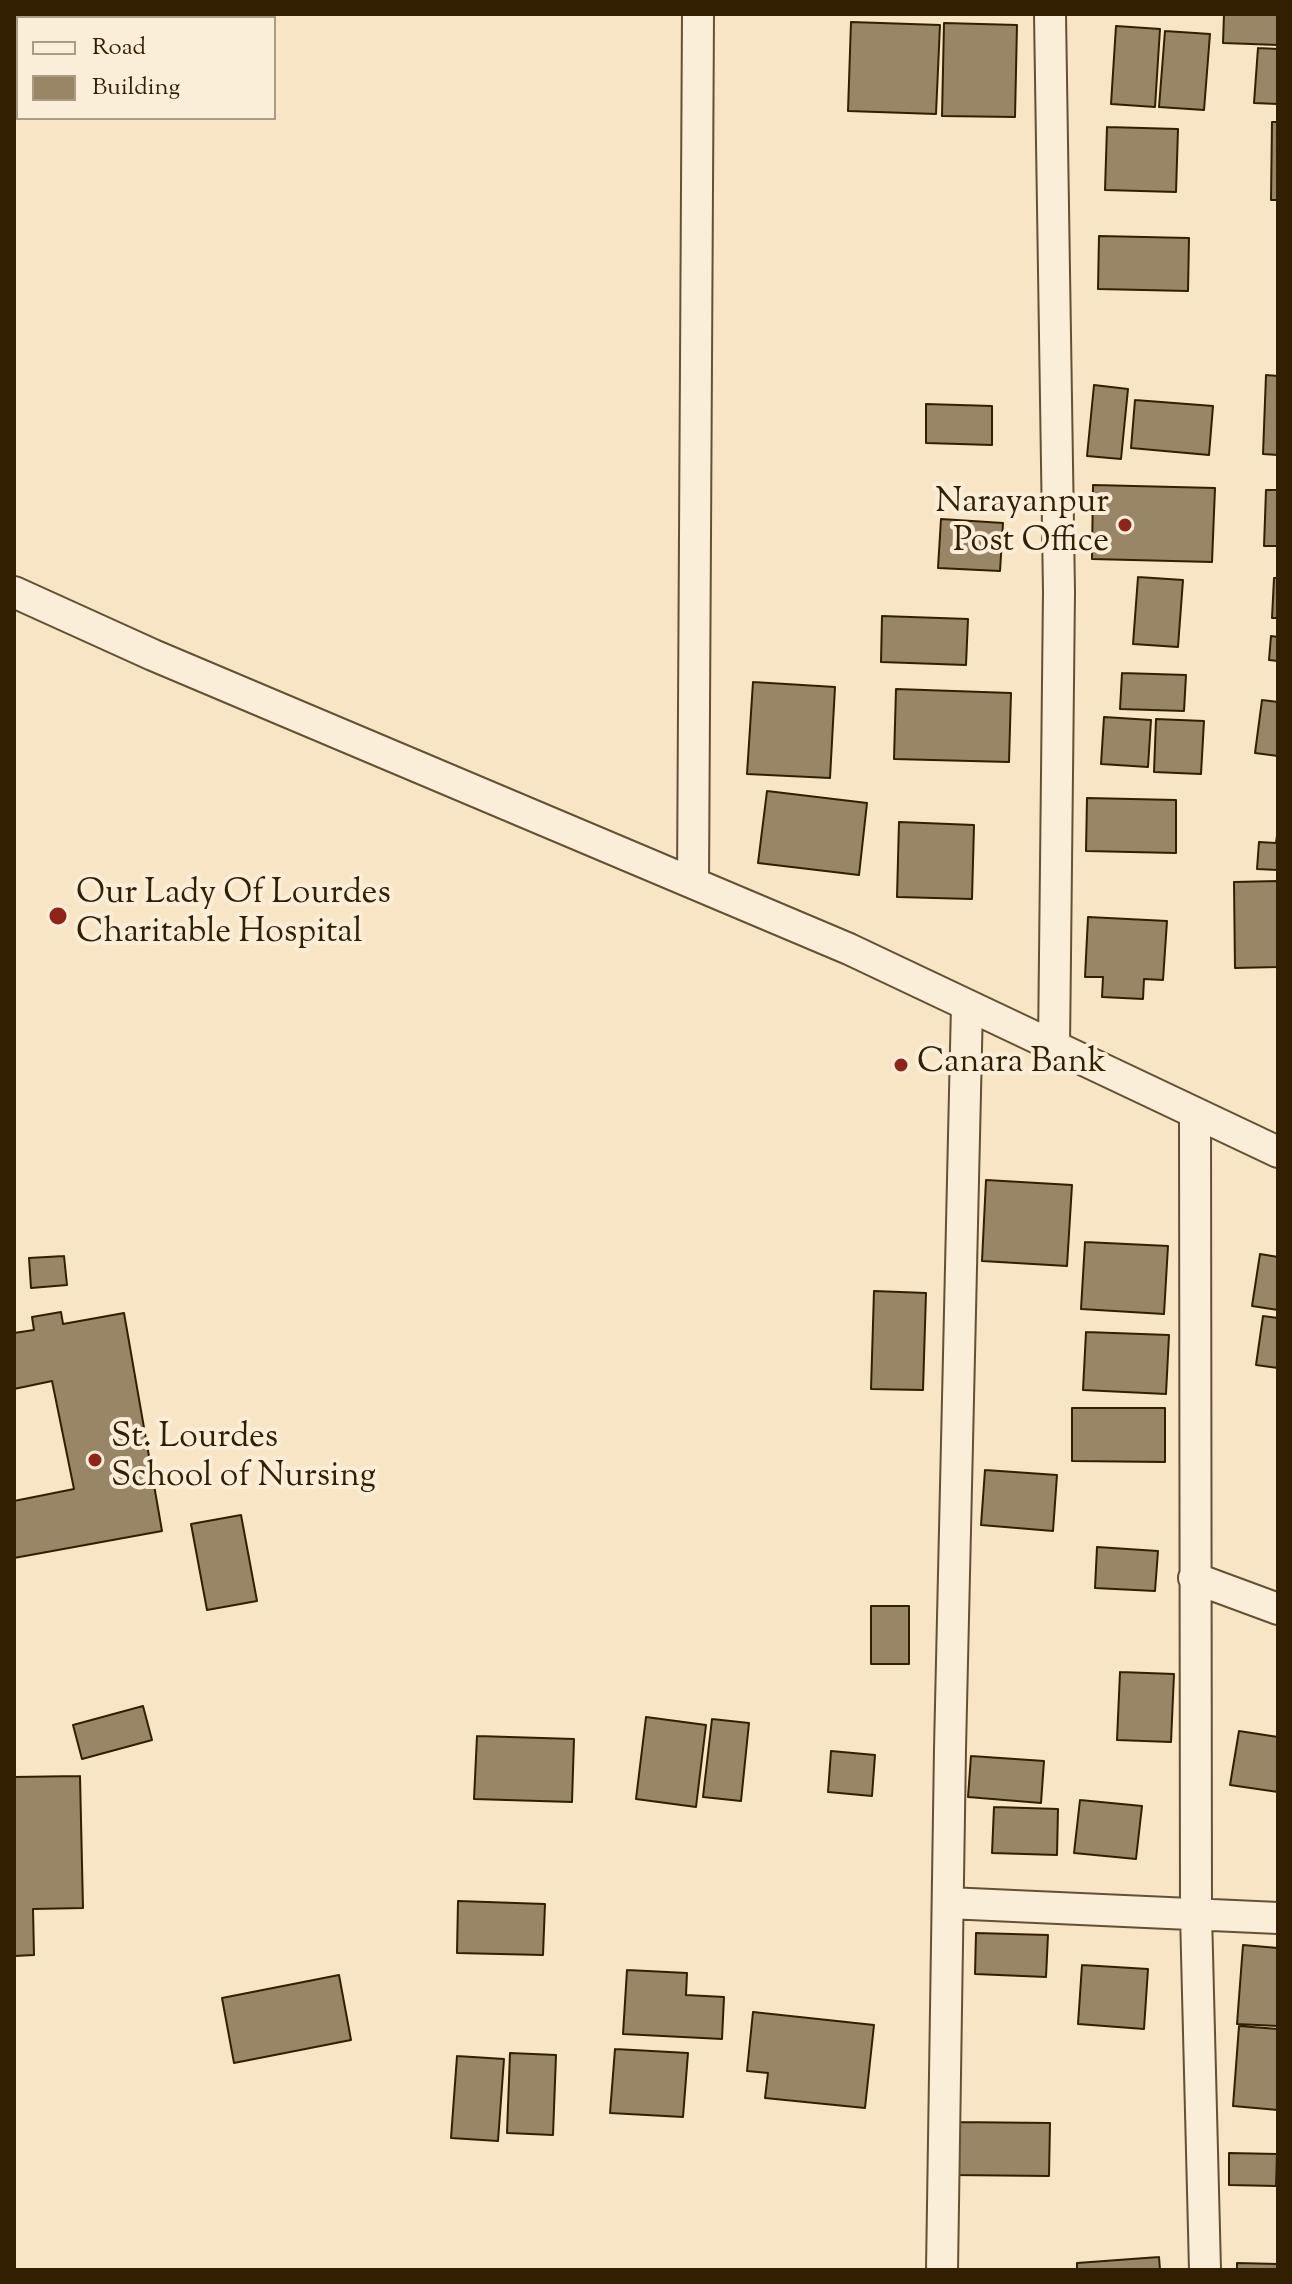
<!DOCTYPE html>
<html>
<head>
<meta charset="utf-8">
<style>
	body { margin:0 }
	#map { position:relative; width:1292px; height:2284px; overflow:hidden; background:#f8e5c5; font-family:"Sorts Mill Goudy",serif }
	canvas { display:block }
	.frame { position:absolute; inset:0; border:16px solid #321f02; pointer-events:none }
	.legend { position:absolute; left:16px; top:16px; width:260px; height:104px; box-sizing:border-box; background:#faeed9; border:2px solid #aa9b83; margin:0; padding:10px 14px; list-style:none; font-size:24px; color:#321f02 }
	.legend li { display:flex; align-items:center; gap:16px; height:40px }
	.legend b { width:40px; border:2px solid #aa9b83 }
</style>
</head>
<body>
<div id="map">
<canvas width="1292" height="2284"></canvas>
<div class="frame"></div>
<ul class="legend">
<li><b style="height:10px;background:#faeed9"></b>Road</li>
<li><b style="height:22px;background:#998667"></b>Building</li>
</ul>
</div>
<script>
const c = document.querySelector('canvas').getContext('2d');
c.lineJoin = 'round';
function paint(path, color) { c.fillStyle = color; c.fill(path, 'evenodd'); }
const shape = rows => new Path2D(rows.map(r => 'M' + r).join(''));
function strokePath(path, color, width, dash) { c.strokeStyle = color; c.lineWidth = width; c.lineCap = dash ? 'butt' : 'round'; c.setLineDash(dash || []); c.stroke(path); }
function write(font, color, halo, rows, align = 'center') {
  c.font = font + ' "Sorts Mill Goudy",serif'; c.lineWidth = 8; c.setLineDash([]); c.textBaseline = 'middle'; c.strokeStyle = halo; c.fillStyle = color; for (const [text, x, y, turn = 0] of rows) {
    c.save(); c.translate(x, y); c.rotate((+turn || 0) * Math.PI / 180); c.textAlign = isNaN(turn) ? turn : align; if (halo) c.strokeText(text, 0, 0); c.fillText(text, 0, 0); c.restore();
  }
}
const building = shape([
	[1224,14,1278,14,1278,45,1223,43,1224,14],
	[851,22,940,25,936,114,848,111,851,22],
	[944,23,1017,25,1015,117,942,116,944,23],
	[1116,26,1160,29,1155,107,1111,104,1116,26],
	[1165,31,1210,34,1204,110,1159,107,1165,31],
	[1258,48,1278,49,1278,104,1254,103,1258,48],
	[1272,122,1278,122,1278,200,1271,200,1272,122],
	[1107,127,1178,129,1176,192,1105,190,1107,127],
	[1099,236,1189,238,1188,291,1098,289,1099,236],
	[1266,375,1278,376,1278,455,1263,454,1266,375],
	[1094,385,1128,389,1121,459,1087,456,1094,385],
	[1135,400,1213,406,1209,455,1131,448,1135,400],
	[926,404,992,406,992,445,926,443,926,404],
	[1093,485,1215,488,1212,562,1092,559,1093,485],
	[1266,490,1278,490,1278,546,1264,546,1266,490],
	[941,519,1003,523,1000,571,938,568,941,519],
	[1138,577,1183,580,1178,647,1133,644,1138,577],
	[1274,578,1278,578,1278,618,1272,618,1274,578],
	[882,616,968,619,966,665,881,662,882,616],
	[1271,636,1278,637,1278,661,1269,660,1271,636],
	[1122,673,1186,675,1184,711,1120,709,1122,673],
	[753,682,835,687,830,778,747,774,753,682],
	[896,689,1011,693,1009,762,894,759,896,689],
	[1262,700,1278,702,1278,756,1255,753,1262,700],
	[1104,717,1151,720,1148,767,1101,764,1104,717],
	[1156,719,1204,721,1201,774,1154,772,1156,719],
	[767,791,867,803,859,875,758,863,767,791],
	[1087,798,1176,800,1176,853,1086,851,1087,798],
	[899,822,974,825,972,899,897,897,899,822],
	[1278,829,1278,870,1257,869,1259,842,1276,843,1278,829],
	[1278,881,1278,967,1235,968,1234,882,1278,881],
	[1088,917,1167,921,1163,980,1144,979,1143,999,1102,997,1103,977,1085,977,1088,917],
	[986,1180,1072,1185,1067,1266,982,1261,986,1180],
	[1085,1242,1168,1246,1164,1314,1081,1309,1085,1242],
	[1260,1254,1278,1257,1278,1310,1252,1306,1260,1254],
	[64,1256,67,1285,31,1288,29,1258,64,1256],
	[874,1291,926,1293,923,1390,871,1389,874,1291],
	[61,1312,63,1324,124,1313,162,1531,14,1558,14,1501,74,1489,52,1381,14,1389,14,1333,34,1330,32,1317,61,1312],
	[1263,1316,1278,1318,1278,1368,1256,1365,1263,1316],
	[1086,1332,1169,1335,1166,1394,1083,1390,1086,1332],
	[1072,1408,1165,1408,1165,1462,1072,1461,1072,1408],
	[985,1470,1057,1475,1053,1531,981,1525,985,1470],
	[241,1515,257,1601,207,1610,191,1524,241,1515],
	[1097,1547,1158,1551,1155,1591,1095,1588,1097,1547],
	[871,1606,909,1606,909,1664,871,1664,871,1606],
	[1120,1672,1174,1674,1171,1742,1117,1740,1120,1672],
	[143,1706,152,1740,82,1759,73,1725,143,1706],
	[646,1717,706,1725,696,1807,636,1799,646,1717],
	[712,1719,749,1723,741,1801,703,1797,712,1719],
	[1239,1731,1278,1737,1278,1792,1230,1785,1239,1731],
	[477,1736,574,1739,572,1802,474,1799,477,1736],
	[831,1751,875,1755,872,1796,828,1792,831,1751],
	[971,1756,1044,1761,1041,1803,968,1797,971,1756],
	[80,1776,83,1908,33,1909,34,1955,14,1956,14,1777,80,1776],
	[1080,1800,1142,1806,1136,1859,1074,1853,1080,1800],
	[994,1807,1058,1809,1057,1855,992,1853,994,1807],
	[458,1901,545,1904,543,1955,457,1953,458,1901],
	[976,1933,1048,1935,1046,1977,975,1974,976,1933],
	[1243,1945,1278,1948,1278,2026,1237,2024,1243,1945],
	[1082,1965,1148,1969,1144,2029,1078,2024,1082,1965],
	[627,1970,687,1973,686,1995,724,1997,722,2039,623,2034,627,1970],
	[339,1975,351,2040,234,2063,222,1998,339,1975],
	[753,2012,874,2025,865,2108,765,2098,768,2073,747,2071,753,2012],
	[1239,2026,1278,2029,1278,2110,1233,2106,1239,2026],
	[615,2049,688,2053,683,2117,610,2113,615,2049],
	[510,2053,556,2055,553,2135,507,2133,510,2053],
	[457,2056,504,2059,498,2141,451,2138,457,2056],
	[953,2122,1050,2123,1049,2176,952,2175,953,2122],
	[1229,2153,1277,2154,1276,2186,1229,2185,1229,2153],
	[1159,2257,1160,2270,1077,2270,1077,2263,1159,2257],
	[1237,2263,1278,2264,1278,2270,1237,2270,1237,2263]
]);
const minor = shape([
	[1050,14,1059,592,1054,1046],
	[14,592,153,655,849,949,1278,1152],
	[693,883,698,14],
	[1195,1113,1196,1914,1205,2270],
	[1194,1578,1278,1609],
	[948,1903,1278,1918],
	[942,2270,950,1749,967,1005]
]);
const tertiary = shape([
	[24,18,32,14]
]);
const markers = [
	[1125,525,8,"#8f2418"],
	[58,916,10,"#8f2418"],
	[901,1065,8,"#8f2418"],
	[95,1460,8,"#8f2418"]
];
const poiNames = [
	["Narayanpur",1109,505,"right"],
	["Post Office",1109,544,"right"],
	["Our Lady Of Lourdes",76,896],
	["Charitable Hospital",76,935],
	["Canara Bank",917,1065],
	["St. Lourdes",111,1440],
	["School of Nursing",111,1479]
];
paint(building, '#998667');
strokePath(building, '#321f02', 2);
strokePath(minor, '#645033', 34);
strokePath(tertiary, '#645033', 42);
strokePath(minor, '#faeed9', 30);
strokePath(tertiary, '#faeed9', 38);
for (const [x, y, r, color] of markers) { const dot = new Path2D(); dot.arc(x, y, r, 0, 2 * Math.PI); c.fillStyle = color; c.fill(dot); strokePath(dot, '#faeed9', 3); }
write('34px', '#321f02', '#faeed9', poiNames, 'left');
</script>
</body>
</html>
